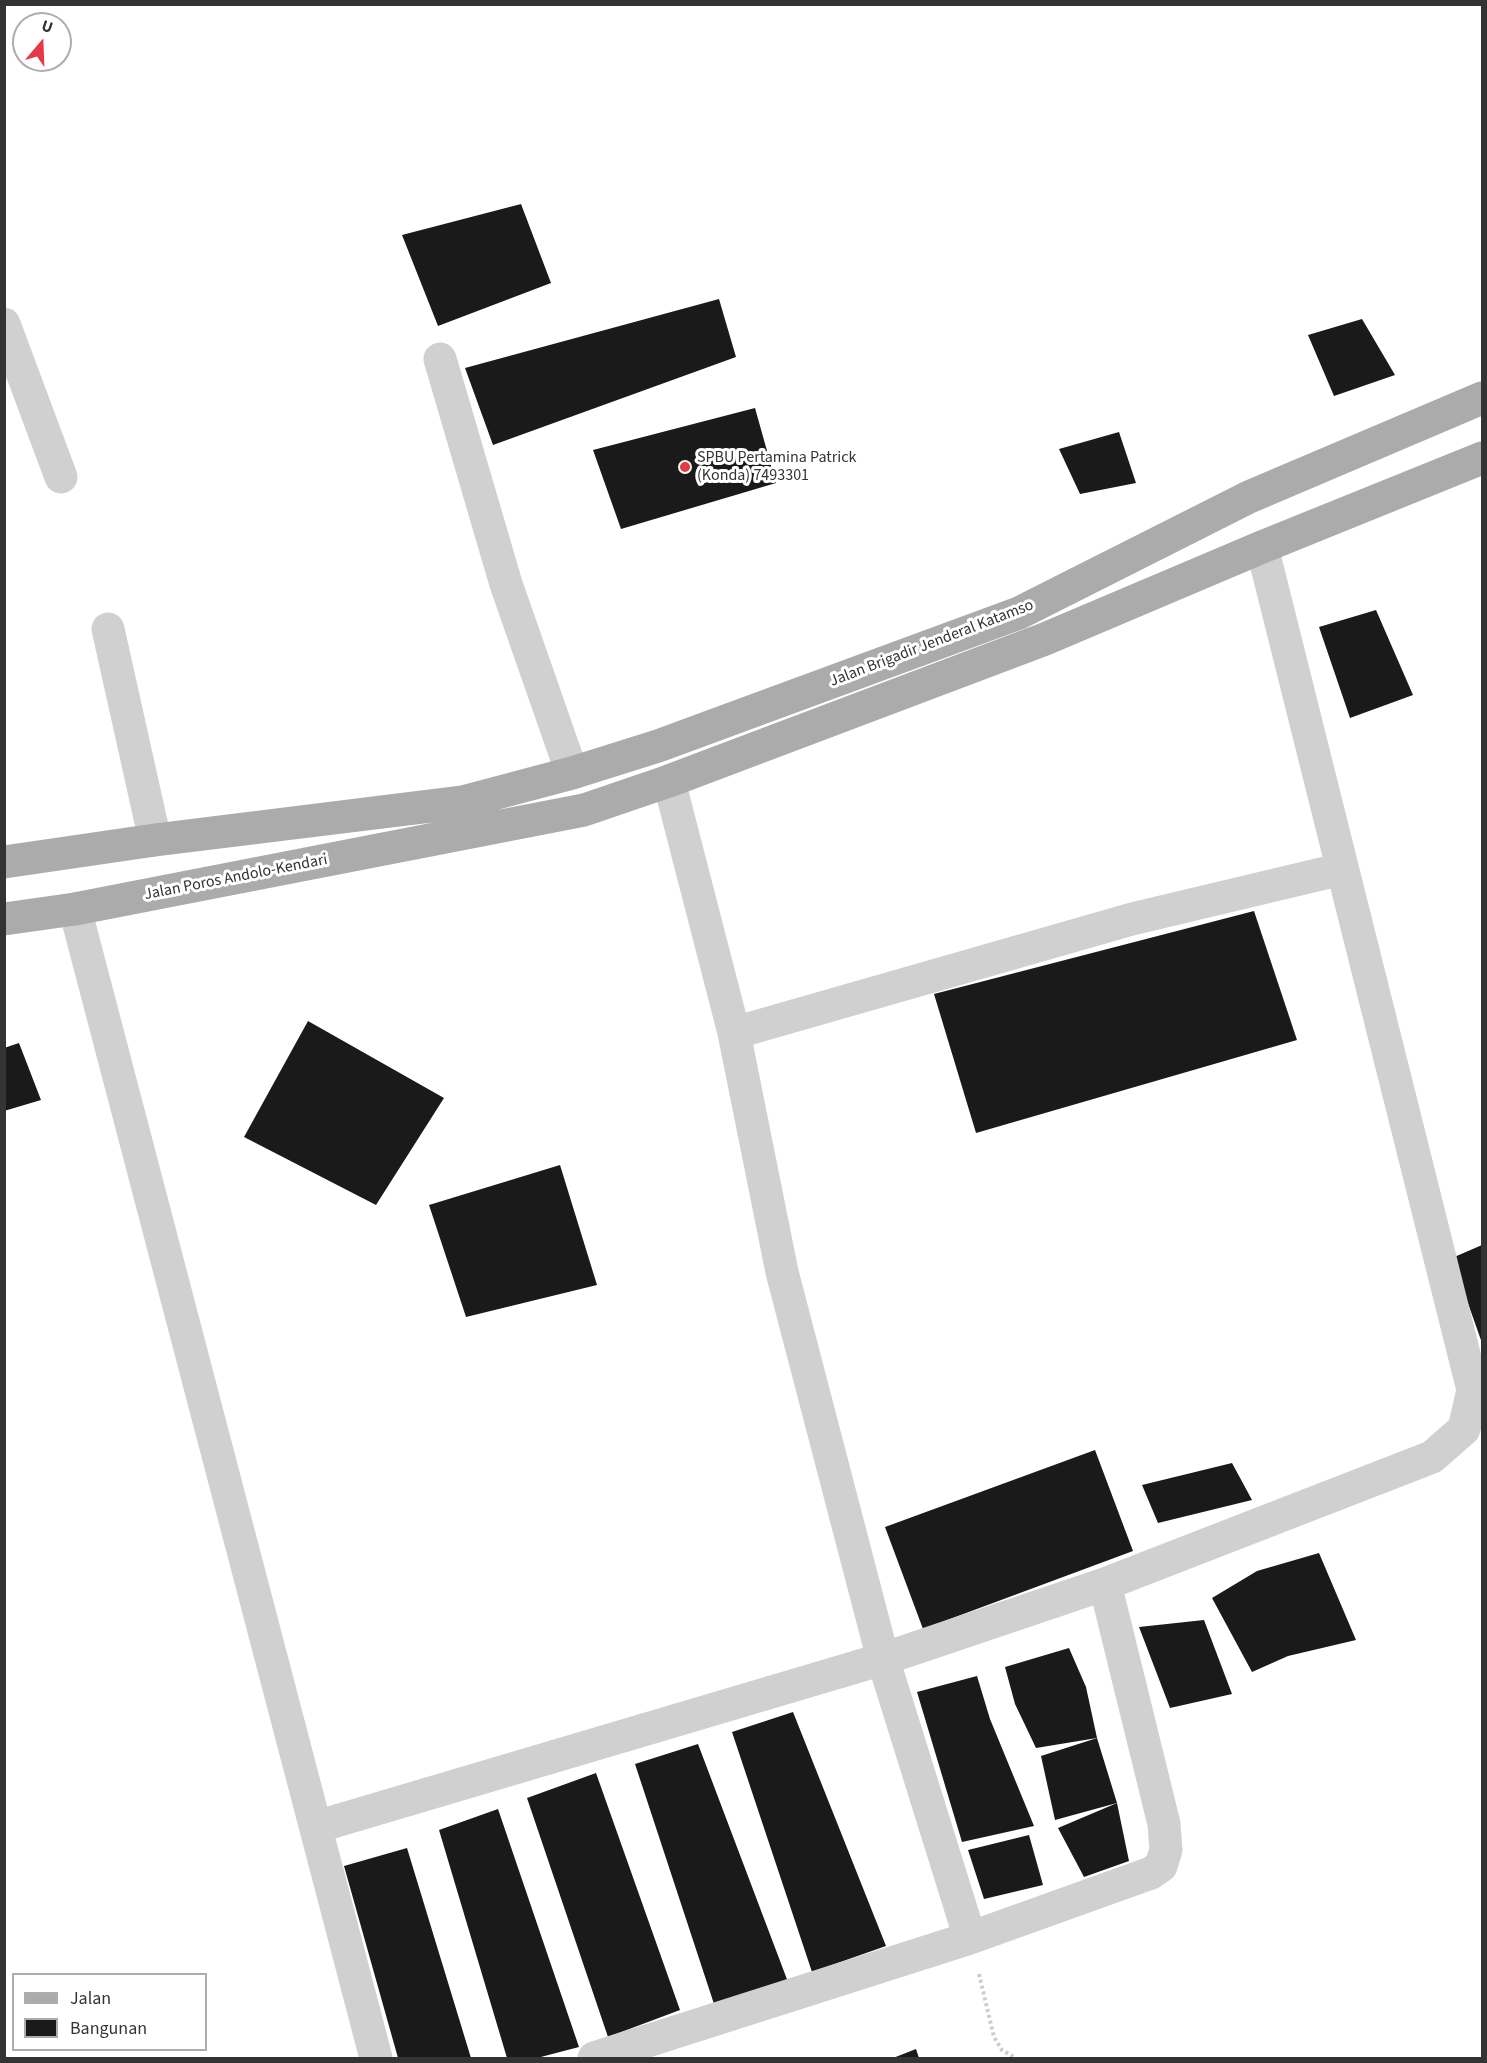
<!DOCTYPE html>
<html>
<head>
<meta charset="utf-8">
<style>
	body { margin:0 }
	#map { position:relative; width:1487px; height:2063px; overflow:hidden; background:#fff; font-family:"Source Sans 3",sans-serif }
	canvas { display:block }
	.frame { position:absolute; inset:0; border:6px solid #333; pointer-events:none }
	.legend { position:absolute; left:12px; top:1973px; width:195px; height:78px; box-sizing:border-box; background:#fff; border:2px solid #adadad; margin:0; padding:8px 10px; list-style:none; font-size:18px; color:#333 }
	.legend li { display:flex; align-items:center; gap:12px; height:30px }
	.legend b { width:30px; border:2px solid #adadad }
	.north { position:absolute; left:12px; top:12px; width:60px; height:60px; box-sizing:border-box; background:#fff; border:2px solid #adadad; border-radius:50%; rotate:19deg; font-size:16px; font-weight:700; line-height:24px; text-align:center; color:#333 }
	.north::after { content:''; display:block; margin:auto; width:21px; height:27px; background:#e63946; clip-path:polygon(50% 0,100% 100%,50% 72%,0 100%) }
</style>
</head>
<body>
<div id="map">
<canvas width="1487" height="2063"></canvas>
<div class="frame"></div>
<ul class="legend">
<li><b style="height:8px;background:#ababab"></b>Jalan</li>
<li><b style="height:16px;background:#1a1a1a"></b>Bangunan</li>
</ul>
<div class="north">U</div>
</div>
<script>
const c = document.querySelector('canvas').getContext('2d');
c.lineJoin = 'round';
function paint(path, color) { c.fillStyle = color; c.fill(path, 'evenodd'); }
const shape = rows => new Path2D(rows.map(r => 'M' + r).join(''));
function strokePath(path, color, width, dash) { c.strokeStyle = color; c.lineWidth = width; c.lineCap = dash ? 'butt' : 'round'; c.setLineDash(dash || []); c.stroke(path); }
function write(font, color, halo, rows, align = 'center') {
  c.font = font + ' "Source Sans 3",sans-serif'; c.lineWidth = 6; c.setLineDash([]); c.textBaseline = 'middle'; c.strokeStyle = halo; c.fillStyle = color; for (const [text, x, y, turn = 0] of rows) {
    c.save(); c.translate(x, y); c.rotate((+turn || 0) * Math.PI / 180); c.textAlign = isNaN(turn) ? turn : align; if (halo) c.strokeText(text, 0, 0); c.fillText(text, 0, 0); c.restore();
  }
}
const building = shape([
	[521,204,551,283,438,326,402,235],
	[719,299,736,357,493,445,465,368],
	[1362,319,1395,375,1334,396,1308,335],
	[755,408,776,483,621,529,593,450],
	[1119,432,1136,483,1080,494,1059,449],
	[1376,610,1413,695,1350,718,1319,627],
	[1254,911,1297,1040,976,1133,934,994],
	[308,1021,444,1098,376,1205,244,1137],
	[19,1043,41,1100,4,1111,4,1048],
	[560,1165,597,1285,466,1317,429,1205],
	[1482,1245,1482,1343,1452,1258],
	[1095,1450,1133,1551,923,1629,885,1527],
	[1232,1463,1252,1500,1158,1523,1142,1485],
	[1319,1553,1356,1640,1288,1656,1252,1672,1212,1598,1257,1571],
	[1204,1620,1232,1694,1170,1708,1139,1627],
	[1069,1648,1086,1687,1097,1738,1117,1803,1055,1820,1041,1756,1097,1738,1036,1748,1015,1704,1005,1667],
	[977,1676,990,1719,1034,1826,962,1842,917,1692],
	[793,1712,886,1946,812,1972,732,1732],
	[698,1744,788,1982,715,2007,635,1764],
	[596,1773,680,2010,608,2037,527,1798],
	[1117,1803,1129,1861,1084,1877,1058,1828],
	[498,1809,579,2047,537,2058,507,2058,439,1830],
	[1029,1835,1043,1885,984,1899,968,1850],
	[407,1848,471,2058,398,2058,344,1866],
	[916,2049,919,2058,893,2058]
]);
const path = shape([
	[979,1974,994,2037,1002,2050,1016,2058]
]);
const minor = shape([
	[4,324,61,477],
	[440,359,506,584,572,773],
	[108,629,155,840],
	[669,781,734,1033,782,1272,883,1659,970,1938],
	[75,909,376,2058],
	[734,1033,1132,919,1342,869],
	[316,1827,883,1659,1105,1584,1432,1457,1464,1429,1473,1390,1262,547],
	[594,2058,970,1938,1151,1873,1161,1866,1166,1850,1164,1824,1105,1584]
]);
const major = shape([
	[4,862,155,840,463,802,572,773,658,746,1019,613,1249,497,1482,398],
	[4,919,75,909,584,810,669,781,1045,639,1262,547,1482,458]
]);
const markers = [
	[685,467,6,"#e63946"]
];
const poiNames = [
	["SPBU Pertamina Patrick",697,458],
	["(Konda) 7493301",697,476]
];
const streetNames = [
	["Jalan Brigadir Jenderal Katamso",932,644,-21],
	["Jalan Poros Andolo-Kendari",236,878,-11]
];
paint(building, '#1a1a1a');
strokePath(path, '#cdcdcd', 4, [3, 3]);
strokePath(minor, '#d0d0d0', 33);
strokePath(major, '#ababab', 33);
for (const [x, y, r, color] of markers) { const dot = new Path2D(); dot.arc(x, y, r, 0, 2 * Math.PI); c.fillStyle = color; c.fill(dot); strokePath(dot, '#fff', 2); }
write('16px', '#333', '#fff', poiNames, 'left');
write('16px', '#333', '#fff', streetNames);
</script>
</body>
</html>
